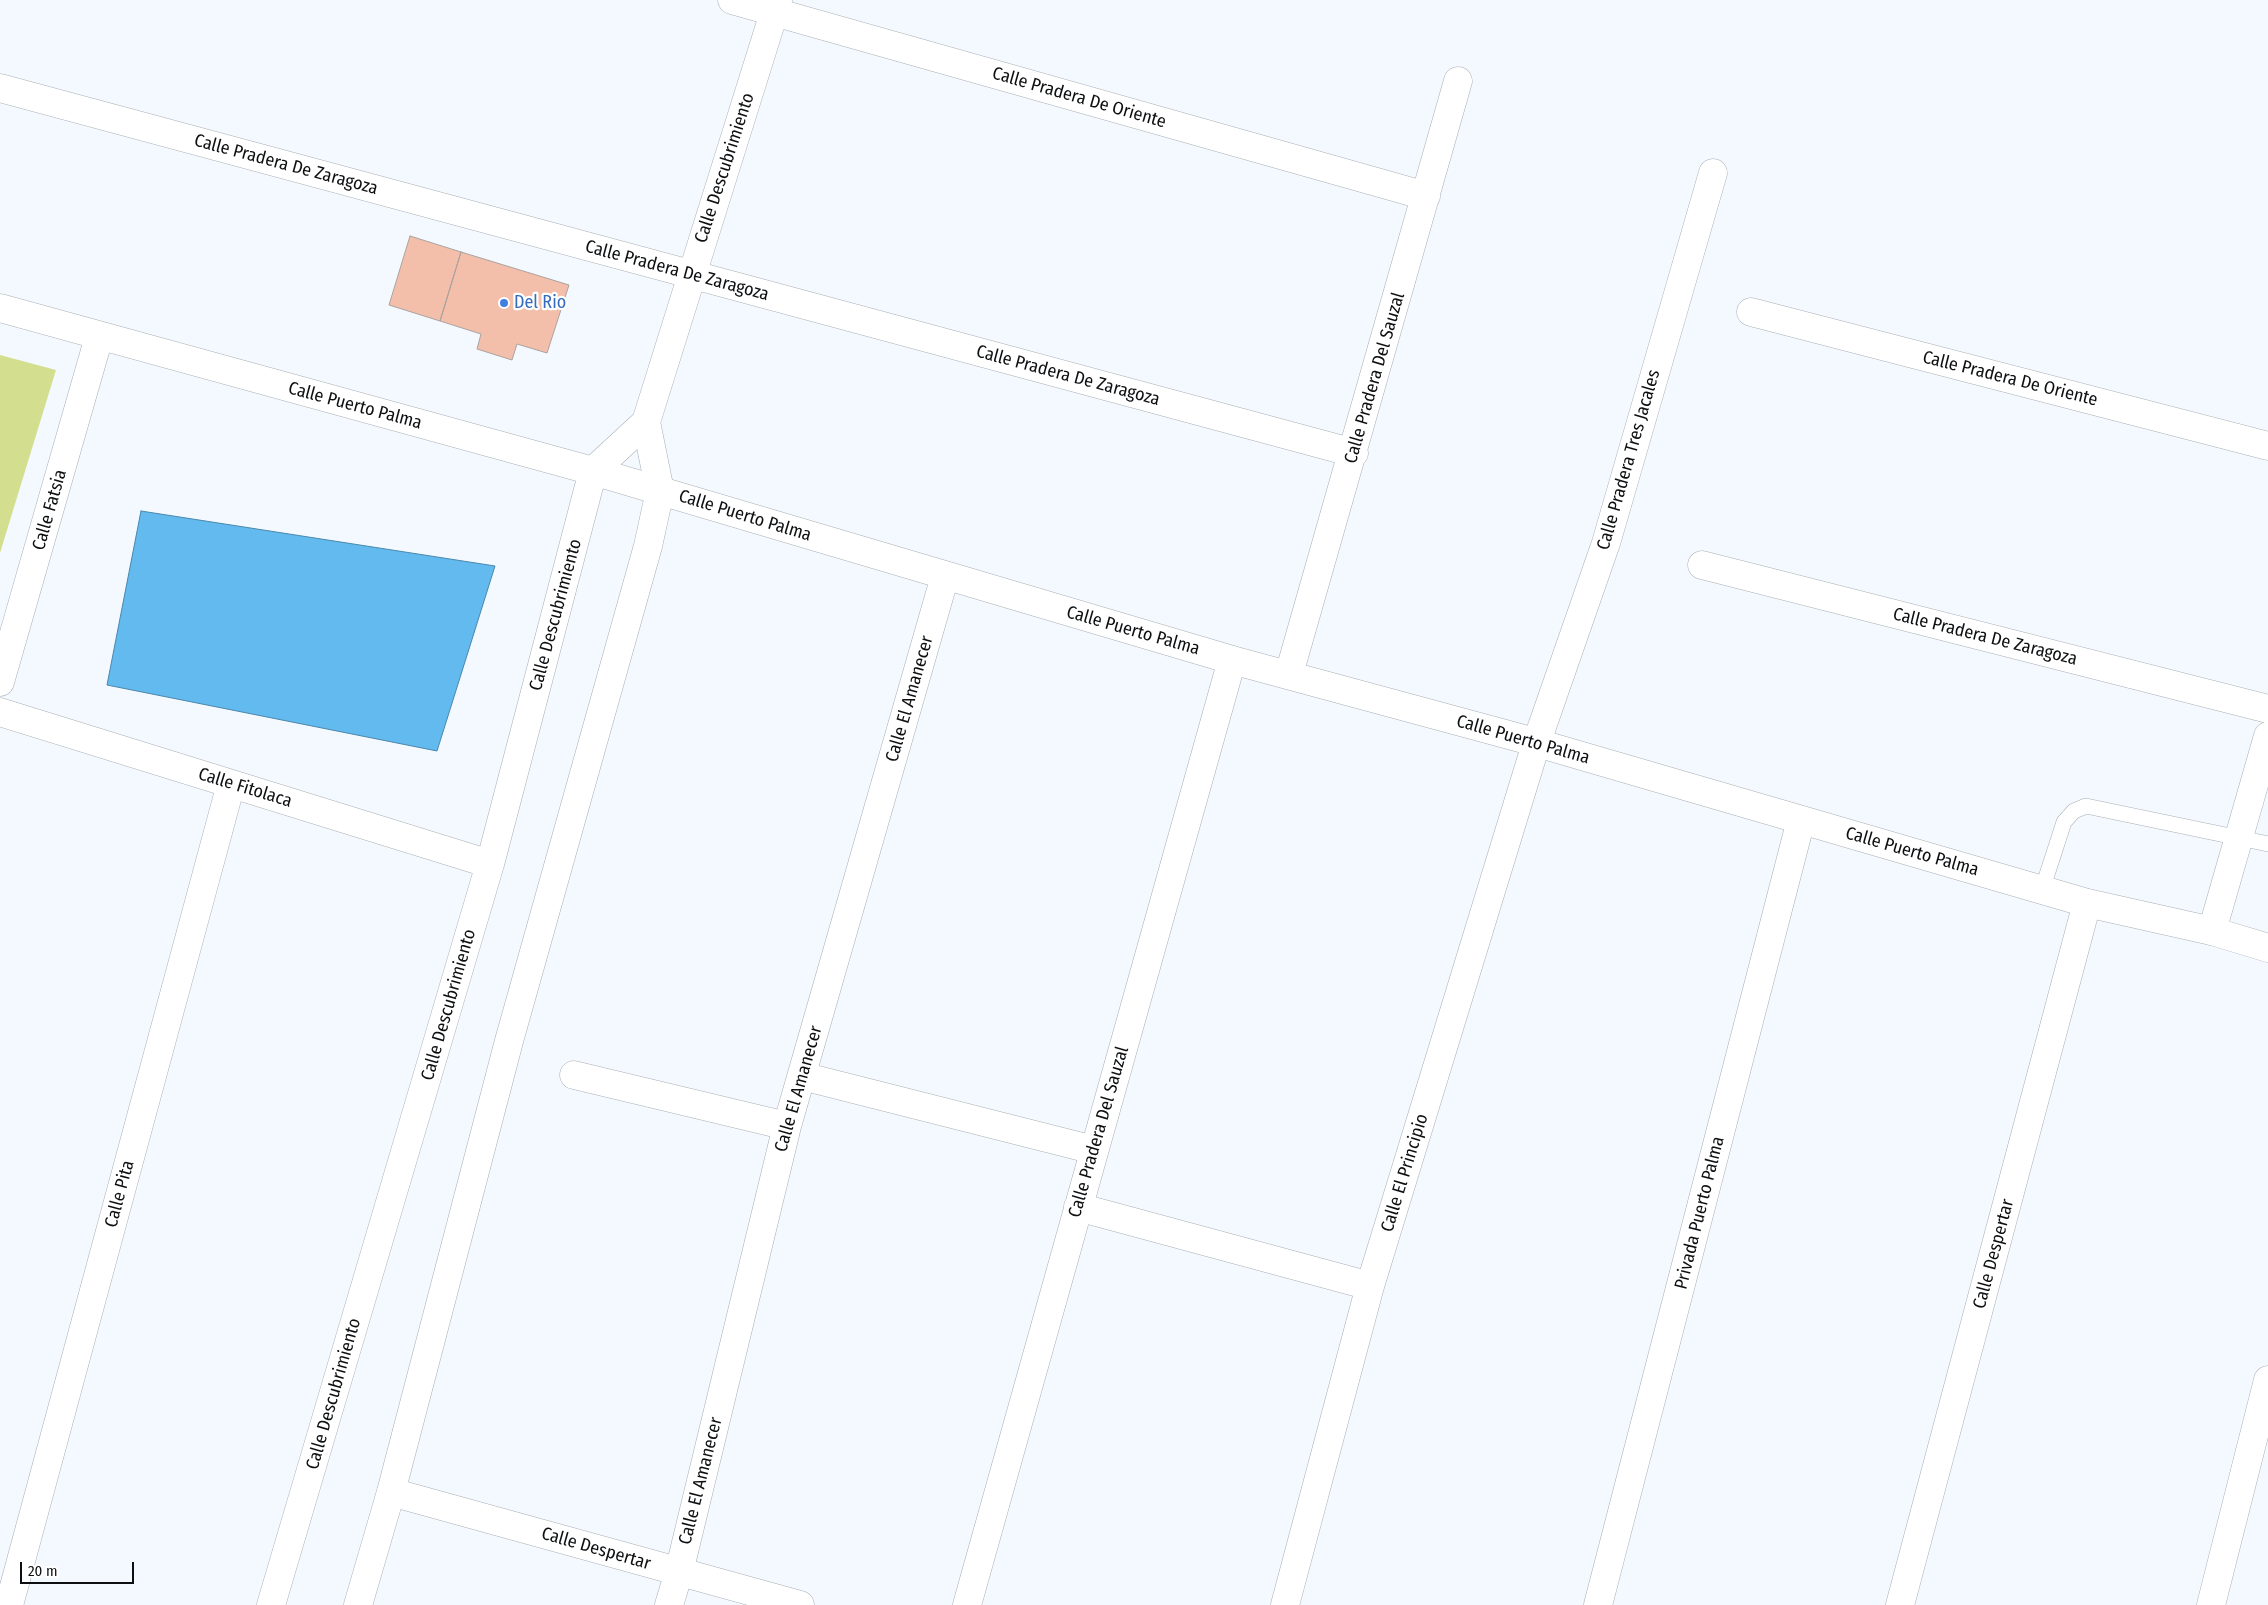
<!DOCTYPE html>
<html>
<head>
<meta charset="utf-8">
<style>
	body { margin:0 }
	#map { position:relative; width:2268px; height:1605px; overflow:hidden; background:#f3f9fe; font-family:"Fira Sans Condensed",sans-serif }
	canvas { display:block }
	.scale { position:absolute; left:20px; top:1562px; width:114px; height:22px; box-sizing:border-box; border:2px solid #0d0f11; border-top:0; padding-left:6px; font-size:15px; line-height:18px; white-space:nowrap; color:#0d0f11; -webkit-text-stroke:4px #fff; paint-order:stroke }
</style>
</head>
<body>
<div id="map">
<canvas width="2268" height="1605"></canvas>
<div class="scale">20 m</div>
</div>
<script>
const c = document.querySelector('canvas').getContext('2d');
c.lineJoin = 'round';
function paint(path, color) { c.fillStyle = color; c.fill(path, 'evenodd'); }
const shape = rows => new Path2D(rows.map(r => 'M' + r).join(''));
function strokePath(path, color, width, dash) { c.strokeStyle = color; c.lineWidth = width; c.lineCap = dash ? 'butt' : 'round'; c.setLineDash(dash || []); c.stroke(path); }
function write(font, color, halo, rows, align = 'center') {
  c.font = font + ' "Fira Sans Condensed",sans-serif'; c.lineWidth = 4.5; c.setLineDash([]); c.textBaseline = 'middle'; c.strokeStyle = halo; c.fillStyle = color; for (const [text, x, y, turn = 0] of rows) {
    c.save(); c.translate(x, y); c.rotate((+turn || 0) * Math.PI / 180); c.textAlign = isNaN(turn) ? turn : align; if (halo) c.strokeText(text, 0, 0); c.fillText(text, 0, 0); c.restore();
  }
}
const green = shape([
	[0,355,56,370,0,553]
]);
const water = shape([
	[141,511,495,566,437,751,107,685,141,511]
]);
const building = shape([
	[410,236,461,252,440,321,389,305,410,236],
	[461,252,569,285,547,353,517,344,512,360,477,349,481,334,440,321,461,252]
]);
const service = shape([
	[2042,890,2064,822,2074,811,2086,806,2268,844]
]);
const minor = shape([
	[732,0,1426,196],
	[0,88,1354,453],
	[1751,312,2268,446],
	[1702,565,2268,709],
	[1289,674,1458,81],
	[0,682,99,337],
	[0,712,490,864],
	[2212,931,2268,736],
	[574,1075,787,1126],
	[802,1076,1094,1150],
	[1078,1207,1370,1286],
	[391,1492,800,1605],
	[9,1605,231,784],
	[271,1605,490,864,593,471,646,422],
	[358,1605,391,1492,509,1041,648,546,660,491,646,422,778,0],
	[669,1605,679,1572,787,1126,945,576],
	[967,1605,1232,660],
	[1285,1605,1370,1286,1536,744,1606,543,1713,173],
	[1598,1605,1801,820],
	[1900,1605,2087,903],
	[2211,1605,2268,1380]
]);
const tertiary = shape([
	[0,308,593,471,1232,660,1520,738,2087,903,2212,931,2268,948]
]);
const markers = [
	[504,303,5,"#3f7fe0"]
];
const streetNames = [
	["Calle Pradera De Oriente",1079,98,16],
	["Calle Pradera De Zaragoza",286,165,15],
	["Calle Descubrimiento",725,168,-72],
	["Calle Pradera De Zaragoza",677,271,15],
	["Calle Pradera De Zaragoza",1068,376,15],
	["Calle Pradera Del Sauzal",1375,378,-74],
	["Calle Pradera De Oriente",2010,379,14],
	["Calle Puerto Palma",355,406,15],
	["Calle Pradera Tres Jacales",1629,460,-74],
	["Calle Fatsia",50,510,-74],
	["Calle Puerto Palma",745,516,17],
	["Calle Descubrimiento",556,615,-75],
	["Calle Puerto Palma",1133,631,16],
	["Calle Pradera De Zaragoza",1985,637,14],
	["Calle El Amanecer",910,699,-74],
	["Calle Puerto Palma",1523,740,16],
	["Calle Fitolaca",245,788,17],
	["Calle Puerto Palma",1912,852,16],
	["Calle Descubrimiento",449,1005,-74],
	["Calle El Amanecer",799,1089,-74],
	["Calle Pradera Del Sauzal",1099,1132,-74],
	["Calle El Principio",1405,1173,-73],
	["Calle Pita",120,1194,-75],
	["Privada Puerto Palma",1700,1213,-76],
	["Calle Despertar",1994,1254,-75],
	["Calle Descubrimiento",334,1394,-74],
	["Calle El Amanecer",701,1481,-76],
	["Calle Despertar",596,1549,16]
];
const shopNames = [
	["Del Rio",514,303]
];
paint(green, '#d3df8f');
paint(water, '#63baee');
strokePath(water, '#4987ac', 1);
paint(building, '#f3bfaa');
strokePath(building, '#aaa29f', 1);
strokePath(service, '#aab0b5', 16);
strokePath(minor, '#aab0b5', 29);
strokePath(tertiary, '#aab0b5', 29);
strokePath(service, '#fff', 15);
strokePath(minor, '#fff', 28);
strokePath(tertiary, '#fff', 28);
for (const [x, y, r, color] of markers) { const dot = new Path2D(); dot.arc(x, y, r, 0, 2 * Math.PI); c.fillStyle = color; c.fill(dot); strokePath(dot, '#fff', 2); }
write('18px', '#0d0f11', '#fff', streetNames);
write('18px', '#366cbe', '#fff', shopNames, 'left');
</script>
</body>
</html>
